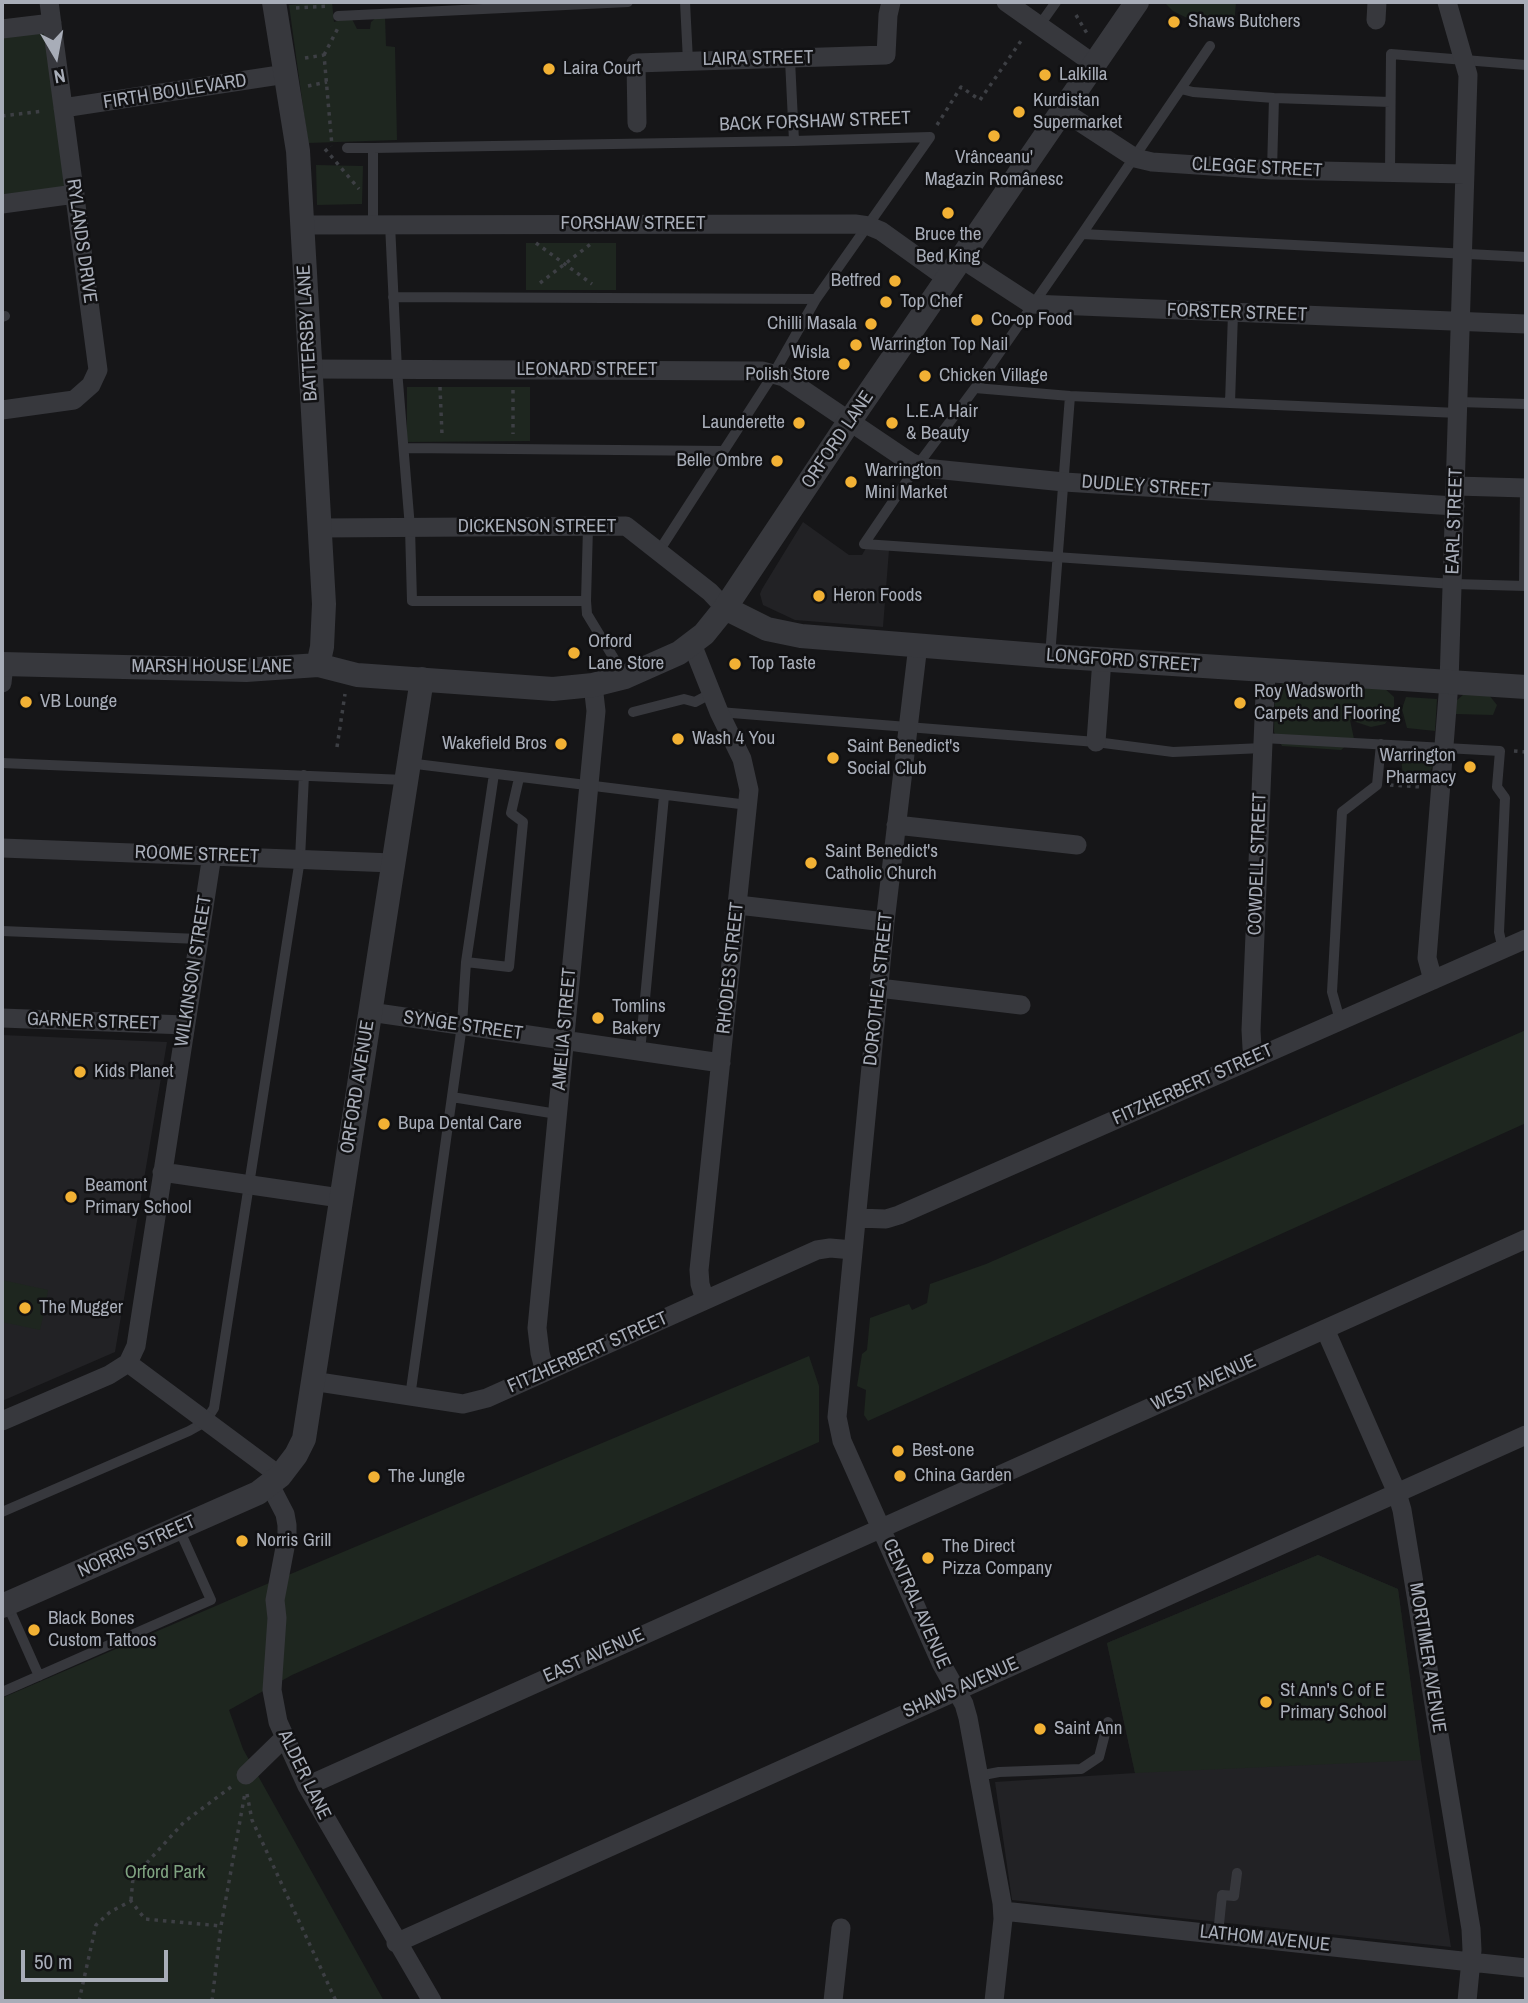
<!DOCTYPE html>
<html>
<head>
<meta charset="utf-8">
<style>
	body { margin:0 }
	#map { position:relative; width:1528px; height:2003px; overflow:hidden; background:#161618; font-family:"Archivo Narrow",sans-serif }
	canvas { display:block }
	.frame { position:absolute; inset:0; border:4px solid #a8adb8; pointer-events:none }
	.north { position:absolute; left:21px; top:21px; width:70px; height:70px; -webkit-text-stroke:5px #111113; paint-order:stroke; rotate:170deg; font-size:19px; font-weight:700; line-height:28px; text-align:center; color:#a8adb8 }
	.north::after { content:''; display:block; margin:auto; width:24px; height:32px; background:#a8adb8; clip-path:polygon(50% 0,100% 100%,50% 72%,0 100%) }
	.scale { position:absolute; left:21px; top:1950px; width:147px; height:32px; box-sizing:border-box; border:4px solid #a8adb8; border-top:0; padding-left:9px; font-size:21px; line-height:24px; white-space:nowrap; color:#a8adb8; -webkit-text-stroke:5px #111113; paint-order:stroke }
</style>
</head>
<body>
<div id="map">
<canvas width="1528" height="2003"></canvas>
<div class="frame"></div>
<div class="north">N</div>
<div class="scale">50 m</div>
</div>
<script>
const c = document.querySelector('canvas').getContext('2d');
c.lineJoin = 'round';
function paint(path, color) { c.fillStyle = color; c.fill(path, 'evenodd'); }
const shape = rows => new Path2D(rows.map(r => 'M' + r).join(''));
function strokePath(path, color, width, dash) { c.strokeStyle = color; c.lineWidth = width; c.lineCap = dash ? 'butt' : 'round'; c.setLineDash(dash || []); c.stroke(path); }
function write(font, color, halo, rows, align = 'center') {
  c.font = font + ' "Archivo Narrow",sans-serif'; c.lineWidth = 5; c.setLineDash([]); c.textBaseline = 'middle'; c.strokeStyle = halo; c.fillStyle = color; for (const [text, x, y, turn = 0] of rows) {
    c.save(); c.translate(x, y); c.rotate((+turn || 0) * Math.PI / 180); c.textAlign = isNaN(turn) ? turn : align; if (halo) c.strokeText(text, 0, 0); c.fillText(text, 0, 0); c.restore();
  }
}
const built = shape([
	[803,522,849,555,862,555,866,548,889,550,883,627,795,620,763,605,760,594,762,589],
	[2,1035,167,1042,115,1352,2,1401],
	[1318,1555,1398,1589,1421,1760,1451,1947,1012,1900,995,1782,1135,1773,1107,1643]
]);
const green = shape([
	[332,2,334,22,351,17,357,29,370,29,371,22,377,17,385,16,386,46,395,47,397,140,308,143,289,5],
	[1173,2,1175,4,1183,2,1236,2,1234,26,1208,24,1208,18,1191,20,1173,11,1166,4],
	[44,30,66,190,2,199,2,35],
	[316,165,363,166,362,204,317,205],
	[526,243,616,243,616,290,526,290],
	[407,387,530,387,530,441,407,442],
	[1286,681,1382,686,1394,697,1394,711,1385,724,1371,727,1350,720,1354,739,1341,750,1282,746,1274,732,1275,688],
	[1464,694,1489,695,1497,705,1493,715,1456,714,1456,701],
	[1406,697,1437,699,1435,731,1407,728,1402,709],
	[1408,748,1432,752,1434,763,1429,774,1428,785,1404,784,1401,758],
	[1526,1030,1526,1123,868,1421,864,1415,866,1390,857,1386,862,1354,867,1350,870,1318,909,1304,912,1310,927,1303,930,1284,986,1264],
	[2,1280,48,1290,46,1303,50,1304,48,1313,44,1312,40,1330,2,1322],
	[809,1356,819,1386,819,1442,292,1675,229,1710,243,1749,384,2001,2,2001,2,1698,255,1589],
	[1318,1555,1398,1589,1421,1760,1135,1773,1107,1643]
]);
const path = shape([
	[296,8,330,6],
	[1076,15,1088,35],
	[324,55,338,28],
	[305,58,324,55,332,146],
	[308,86,327,82],
	[2,116,44,111],
	[937,125,961,87,980,100,1023,38],
	[325,149,359,189],
	[536,243,592,284],
	[540,283,592,243],
	[440,387,442,435],
	[513,390,513,434],
	[337,747,345,694],
	[1514,751,1526,752],
	[1390,785,1421,787],
	[247,1794,252,1820,336,2001],
	[131,1900,133,1878,184,1822,231,1787],
	[79,2001,96,1925,110,1912,131,1901,145,1919,221,1926],
	[212,2001,221,1926,245,1793]
]);
const service = shape([
	[685,2,688,61],
	[338,16,628,2],
	[1039,26,1056,2],
	[1210,46,1082,234,975,388,917,466,864,544,1453,584,1526,586],
	[790,60,794,141],
	[1181,89,1193,92,1274,98,1390,102],
	[347,148,373,148],
	[1272,170,1274,98],
	[1390,172,1391,54,1526,65],
	[373,223,373,148,794,141,930,137,816,299,774,373,659,551],
	[390,224,397,370,410,528,412,601,586,601,587,614,624,675],
	[1082,234,1526,257],
	[393,297,816,299],
	[2,317,5,316],
	[975,388,1070,396,1458,413],
	[1459,402,1526,404],
	[1230,403,1233,313],
	[405,448,723,451],
	[1524,586,1525,488],
	[586,601,588,527],
	[1050,656,1070,396],
	[633,712,684,699,695,702,712,693],
	[719,712,1096,742,1173,752,1263,748],
	[1263,738,1500,751,1497,787,1505,798,1499,932,1503,950],
	[2,763,405,780],
	[408,763,748,805],
	[2,931,199,939],
	[466,962,509,967,523,822,511,813,519,778],
	[1340,1020,1332,992,1342,812,1377,785,1381,744],
	[640,1052,664,796],
	[452,1097,557,1114],
	[410,1397,462,1025,466,962,494,774],
	[2,1512,189,1431,205,1422,214,1408,300,859,304,775],
	[7,1604,39,1676],
	[2,1692,211,1600,179,1529],
	[978,1776,999,1772,1081,1769,1099,1757,1108,1722],
	[1218,1934,1222,1895,1234,1896,1237,1873]
]);
const minor = shape([
	[1006,2,1094,64],
	[1376,20,1377,2],
	[2,29,52,23],
	[63,108,286,74],
	[1063,111,1135,158,1152,162,1272,170,1465,174],
	[637,123,636,63,886,55,888,15,891,2],
	[2,204,75,194],
	[302,225,855,224,869,226,881,231,948,279],
	[962,259,1031,304,1526,324],
	[311,369,762,371,784,377,910,462,924,468,1064,482,1455,506],
	[2,410,74,400,91,385,98,370,49,2],
	[1456,486,1526,488],
	[320,528,626,526,710,592,725,608],
	[692,644,719,712,742,759,749,790,699,1270,700,1284,705,1300],
	[918,645,885,922,837,1417,842,1441,941,1663,964,1704,968,1718,1002,1903,1003,1919,994,2001],
	[2,683,4,664],
	[1096,742,1102,659],
	[896,825,1077,845],
	[2,848,393,863],
	[738,905,885,922],
	[1433,980,1427,958,1449,683,1468,75,1447,2],
	[879,988,1021,1005],
	[370,1012,721,1063],
	[2,1018,185,1025],
	[1255,1057,1252,1048,1251,1030,1266,671],
	[162,1172,340,1198],
	[857,1218,886,1219,899,1215,1526,939],
	[1325,1329,1397,1493,1402,1510,1471,1929,1472,1950,1467,2001],
	[128,1363,280,1476],
	[545,1372,540,1353,537,1328,596,711,593,685],
	[312,1381,463,1404,487,1398,817,1250,830,1248,853,1250],
	[2,1421,109,1375,128,1363,136,1346,212,855],
	[270,1485,285,1514,287,1525,287,1537,275,1600,277,1618,272,1690,278,1722,307,1786,432,2001],
	[246,1775,284,1738],
	[307,1786,1526,1239],
	[1003,1911,1526,1968],
	[396,1943,1526,1435],
	[833,2001,841,1928]
]);
const tertiary = shape([
	[274,2,298,151,324,604,322,647,318,665],
	[725,608,767,629,801,636,1050,656,1526,687],
	[2,664,246,670,318,665,357,675,553,689,593,685,625,677,679,653,704,634,725,608,849,422,1137,2],
	[2,1606,258,1493,280,1476,296,1455,304,1439,422,679]
]);
const markers = [
	[1174,22,7,"#f2b134"],
	[549,69,7,"#f2b134"],
	[1045,75,7,"#f2b134"],
	[1019,112,7,"#f2b134"],
	[994,136,7,"#f2b134"],
	[948,213,7,"#f2b134"],
	[895,281,7,"#f2b134"],
	[886,302,7,"#f2b134"],
	[977,320,7,"#f2b134"],
	[871,324,7,"#f2b134"],
	[856,345,7,"#f2b134"],
	[844,364,7,"#f2b134"],
	[925,376,7,"#f2b134"],
	[799,423,7,"#f2b134"],
	[892,423,7,"#f2b134"],
	[777,461,7,"#f2b134"],
	[851,482,7,"#f2b134"],
	[819,596,7,"#f2b134"],
	[574,653,7,"#f2b134"],
	[735,664,7,"#f2b134"],
	[26,702,7,"#f2b134"],
	[1240,703,7,"#f2b134"],
	[678,739,7,"#f2b134"],
	[561,744,7,"#f2b134"],
	[833,758,7,"#f2b134"],
	[1470,767,7,"#f2b134"],
	[811,863,7,"#f2b134"],
	[598,1018,7,"#f2b134"],
	[80,1072,7,"#f2b134"],
	[384,1124,7,"#f2b134"],
	[71,1197,7,"#f2b134"],
	[25,1308,7,"#f2b134"],
	[898,1451,7,"#f2b134"],
	[900,1476,7,"#f2b134"],
	[374,1477,7,"#f2b134"],
	[242,1541,7,"#f2b134"],
	[928,1558,7,"#f2b134"],
	[34,1630,7,"#f2b134"],
	[1266,1702,7,"#f2b134"],
	[1040,1729,7,"#f2b134"]
];
const poiNames = [
	["Shaws Butchers",1188,22],
	["Laira Court",563,69],
	["Lalkilla",1059,75],
	["Kurdistan",1033,101],
	["Supermarket",1033,123],
	["Vrânceanu'",994,158,"center"],
	["Magazin Românesc",994,180,"center"],
	["Bruce the",948,235,"center"],
	["Bed King",948,257,"center"],
	["Betfred",881,281,"right"],
	["Top Chef",900,302],
	["Co-op Food",991,320],
	["Chilli Masala",857,324,"right"],
	["Warrington Top Nail",870,345],
	["Wisla",830,353,"right"],
	["Polish Store",830,375,"right"],
	["Chicken Village",939,376],
	["L.E.A Hair",906,412],
	["& Beauty",906,434],
	["Launderette",785,423,"right"],
	["Belle Ombre",763,461,"right"],
	["Warrington",865,471],
	["Mini Market",865,493],
	["Heron Foods",833,596],
	["Orford",588,642],
	["Lane Store",588,664],
	["Top Taste",749,664],
	["Roy Wadsworth",1254,692],
	["Carpets and Flooring",1254,714],
	["VB Lounge",40,702],
	["Wash 4 You",692,739],
	["Wakefield Bros",547,744,"right"],
	["Saint Benedict's",847,747],
	["Social Club",847,769],
	["Warrington",1456,756,"right"],
	["Pharmacy",1456,778,"right"],
	["Saint Benedict's",825,852],
	["Catholic Church",825,874],
	["Tomlins",612,1007],
	["Bakery",612,1029],
	["Kids Planet",94,1072],
	["Bupa Dental Care",398,1124],
	["Beamont",85,1186],
	["Primary School",85,1208],
	["The Mugger",39,1308],
	["Best-one",912,1451],
	["China Garden",914,1476],
	["The Jungle",388,1477],
	["Norris Grill",256,1541],
	["The Direct",942,1547],
	["Pizza Company",942,1569],
	["Black Bones",48,1619],
	["Custom Tattoos",48,1641],
	["St Ann's C of E",1280,1691],
	["Primary School",1280,1713],
	["Saint Ann",1054,1729]
];
const streetNames = [
	["LAIRA STREET",758,59,-1],
	["FIRTH BOULEVARD",175,92,-9],
	["BACK FORSHAW STREET",815,122,-2],
	["CLEGGE STREET",1257,168,3],
	["FORSHAW STREET",633,224],
	["RYLANDS DRIVE",81,241,82],
	["FORSTER STREET",1237,313,2],
	["BATTERSBY LANE",308,333,-93],
	["LEONARD STREET",587,370],
	["ORFORD LANE",838,440,-56],
	["DUDLEY STREET",1146,487,4],
	["EARL STREET",1455,521,-88],
	["DICKENSON STREET",537,527],
	["LONGFORD STREET",1123,661,4],
	["MARSH HOUSE LANE",212,667],
	["ROOME STREET",197,855,2],
	["COWDELL STREET",1258,864,-88],
	["RHODES STREET",731,968,-84],
	["WILKINSON STREET",194,971,-81],
	["DOROTHEA STREET",879,989,-84],
	["GARNER STREET",93,1022,2],
	["SYNGE STREET",463,1026,8],
	["AMELIA STREET",565,1029,-85],
	["FITZHERBERT STREET",1193,1085,-24],
	["ORFORD AVENUE",358,1087,-81],
	["FITZHERBERT STREET",588,1353,-24],
	["WEST AVENUE",1204,1383,-24],
	["NORRIS STREET",137,1547,-24],
	["CENTRAL AVENUE",916,1604,66],
	["EAST AVENUE",594,1656,-24],
	["MORTIMER AVENUE",1427,1658,81],
	["SHAWS AVENUE",961,1688,-24],
	["ALDER LANE",304,1775,64],
	["LATHOM AVENUE",1265,1939,6]
];
const parkNames = [
	["Orford Park",165,1873]
];
paint(built, '#222225');
paint(green, '#1e261f');
strokePath(path, '#3d3f44', 3.5, [3.5, 5]);
strokePath(service, '#37383d', 10);
strokePath(minor, '#37383d', 19);
strokePath(tertiary, '#37383d', 24);
for (const [x, y, r, color] of markers) { const dot = new Path2D(); dot.arc(x, y, r, 0, 2 * Math.PI); c.fillStyle = color; c.fill(dot); strokePath(dot, '#111113', 2.5); }
write('19px', '#a8adb8', '#111113', poiNames, 'left');
write('19px', '#a8adb8', '#111113', streetNames);
write('19px', '#7fa381', '#111113', parkNames);
</script>
</body>
</html>
